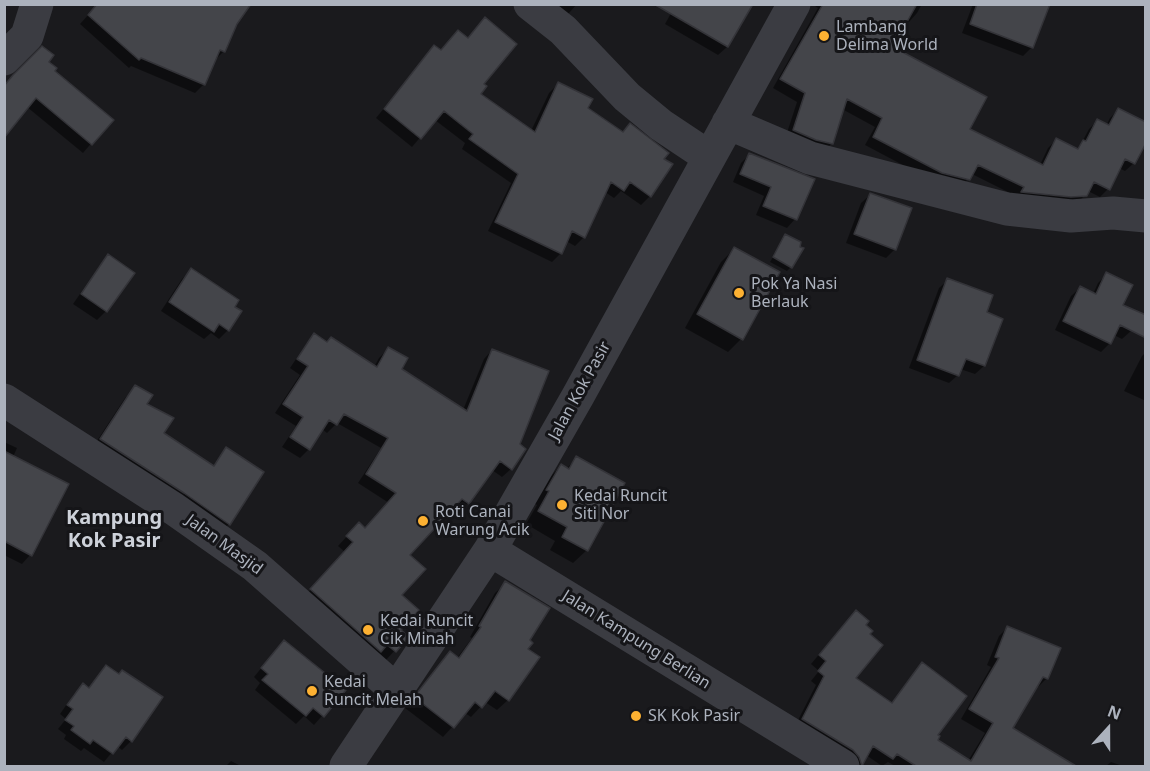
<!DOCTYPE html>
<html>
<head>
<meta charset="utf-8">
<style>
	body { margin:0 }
	#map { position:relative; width:1150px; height:771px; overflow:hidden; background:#1a1a1d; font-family:"Noto Sans",sans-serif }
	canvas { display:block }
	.frame { position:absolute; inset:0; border:6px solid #acb2bd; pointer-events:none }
	.north { position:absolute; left:1078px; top:699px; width:60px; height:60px; -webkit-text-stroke:4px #151518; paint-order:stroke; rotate:21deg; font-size:16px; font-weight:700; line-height:24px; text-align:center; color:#acb2bd }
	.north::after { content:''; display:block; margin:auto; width:21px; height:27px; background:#acb2bd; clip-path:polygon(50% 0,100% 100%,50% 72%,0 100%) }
</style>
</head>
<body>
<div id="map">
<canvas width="1150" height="771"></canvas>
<div class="frame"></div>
<div class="north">N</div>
</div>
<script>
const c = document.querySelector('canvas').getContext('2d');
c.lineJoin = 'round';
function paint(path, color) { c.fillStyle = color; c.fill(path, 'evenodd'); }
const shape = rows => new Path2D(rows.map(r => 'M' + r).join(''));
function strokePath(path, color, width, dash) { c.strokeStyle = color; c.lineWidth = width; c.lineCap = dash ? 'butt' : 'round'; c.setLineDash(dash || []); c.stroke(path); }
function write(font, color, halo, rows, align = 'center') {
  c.font = font + ' "Noto Sans",sans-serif'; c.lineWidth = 6; c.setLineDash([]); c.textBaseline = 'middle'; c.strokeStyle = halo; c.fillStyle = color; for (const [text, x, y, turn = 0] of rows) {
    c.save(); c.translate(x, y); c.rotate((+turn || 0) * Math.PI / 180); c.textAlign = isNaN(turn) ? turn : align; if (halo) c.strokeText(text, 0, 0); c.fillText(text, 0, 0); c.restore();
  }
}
const shadow = shape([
	[98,4,235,23,224,51,215,60,204,84,195,93,131,66,129,68,80,24],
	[541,4,577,4,562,21],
	[697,4,753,4,727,47,718,55,665,24,675,6],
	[812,4,922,4,917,13,909,22,906,20,891,48,968,130,1040,165,1048,148,1056,140,1076,150,1081,144,1089,129,1097,121,1106,126,1110,118,1118,110,1134,163,1125,171,1119,168,1108,189,1100,197,1088,191,1077,204,1016,196,972,174,960,188,933,181,865,145,875,127,842,109,831,144,823,152,785,139,797,102,773,88,818,8],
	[973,4,1036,4,1032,47,1023,56,962,33],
	[434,47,482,84,478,95,531,131,549,93,558,84,586,109,662,159,650,196,641,205,621,191,614,198,605,192,584,237,575,246,566,241,561,253,552,262,488,231,511,183,462,149,465,143,435,120,412,147,376,118],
	[42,48,47,63,53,71,111,120,83,153,27,107,4,136,4,85],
	[750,154,795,219,787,228,756,215,764,196,733,182,741,163],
	[870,195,895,249,886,258,846,243,861,203],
	[786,236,791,267,787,271,770,262],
	[734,249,741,339,728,352,685,328,721,262],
	[108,256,133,273,106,311,97,320,73,304,100,265],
	[191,270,228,330,219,339,211,333,204,339,161,311,182,279],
	[1107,274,1121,305,1139,314,1131,331,1122,339,1114,335,1110,343,1101,352,1055,330,1071,296,1080,288,1093,294,1098,283],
	[948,280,985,313,984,366,975,374,960,369,958,375,949,383,909,368,939,288],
	[314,335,326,343,374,367,379,358,388,349,400,370,463,410,484,359,492,350,518,444,511,469,502,477,492,470,468,503,459,511,453,507,408,555,400,595,399,630,407,637,386,660,302,599,345,552,338,546,350,533,365,530,389,503,358,483,381,448,337,423,327,433,322,429,309,449,300,458,282,447,296,426,275,413,300,375,290,368,306,344],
	[1146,352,1146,401,1124,391,1142,356],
	[136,387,162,433,212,467,227,449,262,472,229,524,218,535,91,450,125,398],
	[4,442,17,448,13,457,30,555,22,564,4,555],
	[577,458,587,550,573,563,550,550,555,541,526,524,537,505,534,503,548,479,561,466,566,469],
	[506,583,528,641,526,650,538,658,508,700,497,710,485,702,471,717,465,713,443,737,405,708,450,653,457,658,472,638,470,637,495,593],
	[847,621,864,625,868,635,854,678,891,704,922,664,936,740,968,761,985,733,961,719,991,667,987,665,999,636,1008,627,1047,678,1038,687,1036,686,1011,729,1044,749,1033,766,895,766,888,762,882,766,866,755,860,766,851,766,794,728,816,685,811,681,819,671,811,664],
	[275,651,344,691,314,725,304,716,296,724,255,690,260,683,254,677],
	[106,666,119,675,131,741,122,750,117,746,104,762,84,748,81,751,64,739,66,735,58,729,66,719,60,714,74,694,83,685,88,689],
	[231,761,241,766,226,766],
	[1111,762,1123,766,1106,766]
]);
const building = shape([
	[97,4,251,4,237,24,225,52,220,50,205,85,141,58,139,60,88,15,97,4],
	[654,4,753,4,728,47,654,4],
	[823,4,917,4,893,47,987,97,970,129,1043,165,1056,138,1078,149,1083,140,1086,141,1097,119,1109,125,1118,108,1146,122,1146,143,1135,164,1125,159,1110,190,1094,182,1087,196,1071,197,1021,192,1024,187,978,165,970,180,942,173,873,137,882,118,847,99,833,144,816,140,793,130,805,93,780,79,823,4],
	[977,4,1050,4,1033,48,970,24,977,4],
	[485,17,517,44,484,84,487,86,481,94,535,132,558,82,593,99,588,108,623,132,630,123,669,153,664,159,673,164,651,197,630,182,624,191,611,182,585,238,572,231,562,254,495,222,518,174,469,139,473,134,444,111,421,139,384,109,434,45,441,50,458,30,468,38,485,17],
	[42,46,54,55,49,62,57,68,55,71,114,120,92,145,36,98,4,138,4,86,13,75,42,46],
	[749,153,815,179,797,220,763,206,771,187,740,174,749,153],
	[870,193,912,208,896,250,854,234,870,193],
	[785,234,801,242,800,247,804,248,792,268,773,257,785,234],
	[734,247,780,272,743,340,697,314,734,247],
	[108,254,135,273,107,312,81,294,108,254],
	[191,268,239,300,235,307,242,311,229,331,219,324,214,332,169,302,191,268],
	[1106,272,1133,285,1123,305,1146,315,1146,338,1120,325,1111,344,1063,321,1080,286,1096,294,1106,272],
	[947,278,993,295,987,312,1003,319,985,366,966,359,959,376,917,360,947,278],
	[314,333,327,342,331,337,377,367,388,347,408,358,402,369,467,411,492,349,549,371,520,444,526,449,512,470,500,461,469,504,462,499,410,555,426,569,402,595,419,610,401,630,409,637,396,652,387,645,381,652,310,589,353,542,346,536,359,522,365,528,396,493,366,474,388,438,344,414,337,425,329,420,310,450,290,437,303,417,283,404,308,366,297,359,314,333],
	[135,385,153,395,147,404,174,418,164,433,214,466,226,447,264,472,230,525,184,493,100,439,135,385],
	[4,451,69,484,32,556,4,541,4,451],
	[576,456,625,483,588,551,562,537,567,527,538,511,549,491,546,490,561,464,569,469,576,456],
	[505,581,550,608,530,640,533,643,528,649,540,657,509,701,495,691,482,708,475,702,454,728,414,697,450,651,459,658,481,627,479,626,505,581],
	[856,610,869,621,866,625,873,631,870,634,883,645,856,678,892,703,922,662,967,696,938,735,940,736,938,740,971,761,993,723,969,709,999,658,995,657,1007,626,1061,648,1048,679,1043,677,1013,728,1076,766,916,766,897,754,893,759,873,746,862,766,859,757,853,750,802,719,824,676,818,671,826,661,819,655,856,610],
	[284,640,346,690,324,717,313,708,306,716,262,680,268,674,261,668,284,640],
	[106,665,119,674,122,670,163,697,132,742,126,737,113,754,93,740,90,744,71,730,74,726,65,720,73,709,67,705,83,683,89,688,106,665]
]);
const minor = shape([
	[530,4,563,30,627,97,661,125,709,157],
	[4,59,27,36,37,4],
	[728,123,810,158,1007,209,1071,216,1113,213,1146,216],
	[4,400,174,509,255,566,397,691],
	[490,550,843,766],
	[346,766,490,550,578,396,794,4]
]);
const markers = [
	[824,36,6,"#fdb132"],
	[739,293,6,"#fdb132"],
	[562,505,6,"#fdb132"],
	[423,521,6,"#fdb132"],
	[368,630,6,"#fdb132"],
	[312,691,6,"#fdb132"],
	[636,716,6,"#fdb132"]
];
const poiNames = [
	["Lambang",836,27],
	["Delima World",836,45],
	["Pok Ya Nasi",751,284],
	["Berlauk",751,302],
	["Kedai Runcit",574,496],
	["Siti Nor",574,514],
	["Roti Canai",435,512],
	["Warung Acik",435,530],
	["Kedai Runcit",380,621],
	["Cik Minah",380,639],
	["Kedai",324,682],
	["Runcit Melah",324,700],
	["SK Kok Pasir",648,716]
];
const streetNames = [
	["Jalan Kok Pasir",580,391,-61],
	["Jalan Masjid",224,545,36],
	["Jalan Kampung Berlian",636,640,32]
];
const quarterNames = [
	["Kampung",114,518],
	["Kok Pasir",114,541]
];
paint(shadow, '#0007');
paint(building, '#44454a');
strokePath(building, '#343439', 1.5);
strokePath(minor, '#3b3c42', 33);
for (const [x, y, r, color] of markers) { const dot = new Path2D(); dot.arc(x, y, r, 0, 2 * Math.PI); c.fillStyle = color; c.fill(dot); strokePath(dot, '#151518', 2); }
write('16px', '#acb2bd', '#151518', poiNames, 'left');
write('16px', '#acb2bd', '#151518', streetNames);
write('bold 20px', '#cdd1d9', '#151518', quarterNames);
</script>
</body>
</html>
